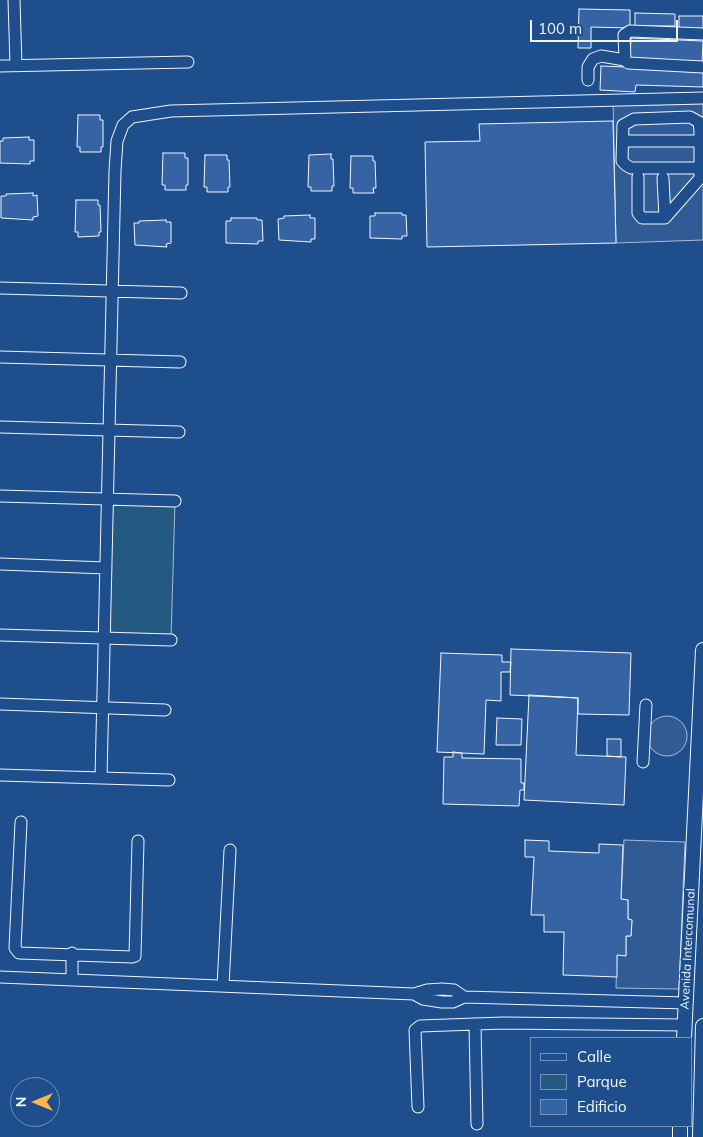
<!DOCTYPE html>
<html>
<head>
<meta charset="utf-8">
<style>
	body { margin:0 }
	#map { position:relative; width:703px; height:1137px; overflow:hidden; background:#1f4e8c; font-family:Mulish,sans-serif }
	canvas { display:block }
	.legend { position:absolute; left:530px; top:1037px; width:162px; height:90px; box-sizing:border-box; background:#1f4e8c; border:1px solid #7391ba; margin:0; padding:6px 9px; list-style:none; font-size:15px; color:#f2f6ff }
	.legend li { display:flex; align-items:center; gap:10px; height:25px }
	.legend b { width:25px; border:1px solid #7391ba }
	.north { position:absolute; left:10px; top:1077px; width:50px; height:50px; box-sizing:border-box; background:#1f4e8c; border:1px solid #7391ba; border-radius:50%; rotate:270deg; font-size:14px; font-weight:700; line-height:20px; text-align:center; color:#f2f6ff }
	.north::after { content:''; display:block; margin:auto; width:18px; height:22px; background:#ffb74d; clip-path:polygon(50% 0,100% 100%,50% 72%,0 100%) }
	.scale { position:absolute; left:530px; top:20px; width:148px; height:22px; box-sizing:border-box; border:2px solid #f2f6ff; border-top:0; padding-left:6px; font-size:15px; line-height:18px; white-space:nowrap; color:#f2f6ff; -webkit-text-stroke:4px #1f4e8c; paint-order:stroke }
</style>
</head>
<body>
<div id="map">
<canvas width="703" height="1137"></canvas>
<ul class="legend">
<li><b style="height:6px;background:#1f4e8c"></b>Calle</li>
<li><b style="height:14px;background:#245a82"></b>Parque</li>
<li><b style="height:14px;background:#3563a3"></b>Edificio</li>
</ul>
<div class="north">N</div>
<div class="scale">100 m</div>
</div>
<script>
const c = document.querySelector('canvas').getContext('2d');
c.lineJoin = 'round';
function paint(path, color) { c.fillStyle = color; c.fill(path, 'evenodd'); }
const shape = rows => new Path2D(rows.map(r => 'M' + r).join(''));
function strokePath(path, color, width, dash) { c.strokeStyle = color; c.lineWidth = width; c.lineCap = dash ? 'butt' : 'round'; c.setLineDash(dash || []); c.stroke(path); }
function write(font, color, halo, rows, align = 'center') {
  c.font = font + ' Mulish,sans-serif'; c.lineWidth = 4; c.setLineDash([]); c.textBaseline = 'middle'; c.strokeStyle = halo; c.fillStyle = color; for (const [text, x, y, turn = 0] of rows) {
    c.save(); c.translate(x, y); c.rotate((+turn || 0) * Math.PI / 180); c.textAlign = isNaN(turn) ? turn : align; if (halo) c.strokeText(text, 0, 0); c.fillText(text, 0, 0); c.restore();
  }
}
const green = shape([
	[108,499,175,501,171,640,104,638,108,499]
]);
const parking = shape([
	[703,98,703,240,616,243,613,100,703,98],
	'647 736a20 20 0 1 1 40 0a20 20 0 1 1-40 0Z',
	[624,840,685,842,679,989,616,988,617,955,626,955,626,936,631,936,632,920,628,919,628,900,621,899,624,840]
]);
const building = shape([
	[579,9,630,10,630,28,591,27,591,48,578,48,579,9],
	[635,13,675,14,675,26,635,26,635,13],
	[679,16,703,16,703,29,679,28,679,16],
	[631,38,703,41,702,64,630,60,631,38],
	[601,66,703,70,703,87,636,85,635,92,600,90,601,66],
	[78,115,100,115,100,120,103,120,103,147,101,147,101,152,80,152,80,147,77,147,78,115],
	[613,121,616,243,427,247,425,142,480,141,479,124,613,121],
	[29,137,29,140,34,140,34,161,30,161,30,164,0,163,0,141,3,141,3,138,29,137],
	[163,153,185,153,185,158,188,158,188,185,186,185,186,190,165,190,165,185,162,185,163,153],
	[331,154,331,159,333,159,334,186,332,186,332,191,311,191,311,187,308,187,309,155,331,154],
	[205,155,227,155,227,160,229,160,230,187,228,187,228,192,207,192,207,187,204,187,205,155],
	[351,156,373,156,373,161,375,161,376,188,373,188,374,193,353,193,353,188,350,188,351,156],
	[33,193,33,196,37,195,38,216,33,217,33,220,1,218,1,196,6,196,6,194,33,193],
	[76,200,98,200,98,205,100,205,101,232,99,232,99,236,78,237,78,232,75,232,76,200],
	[375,213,402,213,402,215,406,215,407,236,402,236,402,239,370,238,370,216,375,216,375,213],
	[310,215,310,218,315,218,315,239,311,239,311,242,279,240,278,219,284,218,284,216,310,215],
	[231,218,257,218,257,220,262,220,263,241,258,241,258,244,226,243,226,221,231,221,231,218],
	[166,220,166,222,171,222,171,243,166,244,167,247,135,245,134,223,139,223,139,221,166,220],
	[511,649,631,653,629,715,578,714,578,698,510,695,511,649],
	[441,653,502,655,502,662,511,662,510,672,501,672,501,701,486,700,484,754,437,752,441,653],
	[529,695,578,698,576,755,626,757,624,805,524,800,529,695],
	[497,718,522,719,521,745,496,745,497,718],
	[607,739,621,739,621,757,607,756,607,739],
	[453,752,462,753,462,758,521,759,521,783,524,783,524,790,520,790,519,806,443,804,444,757,453,757,453,752],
	[525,840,549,841,549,851,599,853,599,844,623,845,621,899,628,900,628,919,632,920,631,936,626,936,626,956,617,955,617,977,563,975,564,932,544,932,544,915,531,915,534,857,525,857,525,840]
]);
const minor = shape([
	[14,0,16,65],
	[703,34,630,31,624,35,625,60,628,63,703,67],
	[0,66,188,62],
	[588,80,588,67,593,59,601,56,625,60],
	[623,141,700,141],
	[638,177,638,213,642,218,665,218,700,178,700,131,699,122,690,117,634,119,623,125,622,161,626,165,631,168,700,168],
	[663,178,665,218],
	[0,288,181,293],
	[0,357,180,362],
	[0,427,179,432],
	[0,496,175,501],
	[0,564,106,568],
	[0,635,171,640],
	[0,704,165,710],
	[643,762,646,705],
	[0,775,169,780],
	[101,778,115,171,117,141,123,125,132,117,171,111,703,98],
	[21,822,15,948,19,953,132,957,135,956,138,841],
	[0,977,414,994,427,990,442,989,454,990,464,997],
	[72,979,72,953],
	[223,986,230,850],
	[414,994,423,999,442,1002,453,1002,464,997,686,1003],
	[475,1024,477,1124],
	[418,1107,415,1030,420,1026,503,1023,685,1025]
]);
const major = shape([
	[684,1038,703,650],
	[680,1137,680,1126],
	[700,1137,703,1026]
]);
const streetNames = [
	["Avenida Intercomunal",688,949,-87]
];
paint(green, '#245a82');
strokePath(green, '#a8bbd7', 1);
paint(parking, '#305b95');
strokePath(parking, '#a8bbd7', 1);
paint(building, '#3563a3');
strokePath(building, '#f2f6ff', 1);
strokePath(minor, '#f2f6ff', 13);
strokePath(major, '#f2f6ff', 16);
strokePath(minor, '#1f4e8c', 11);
strokePath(major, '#1f4e8c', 14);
write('12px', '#f2f6ff', '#1f4e8c', streetNames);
</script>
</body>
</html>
